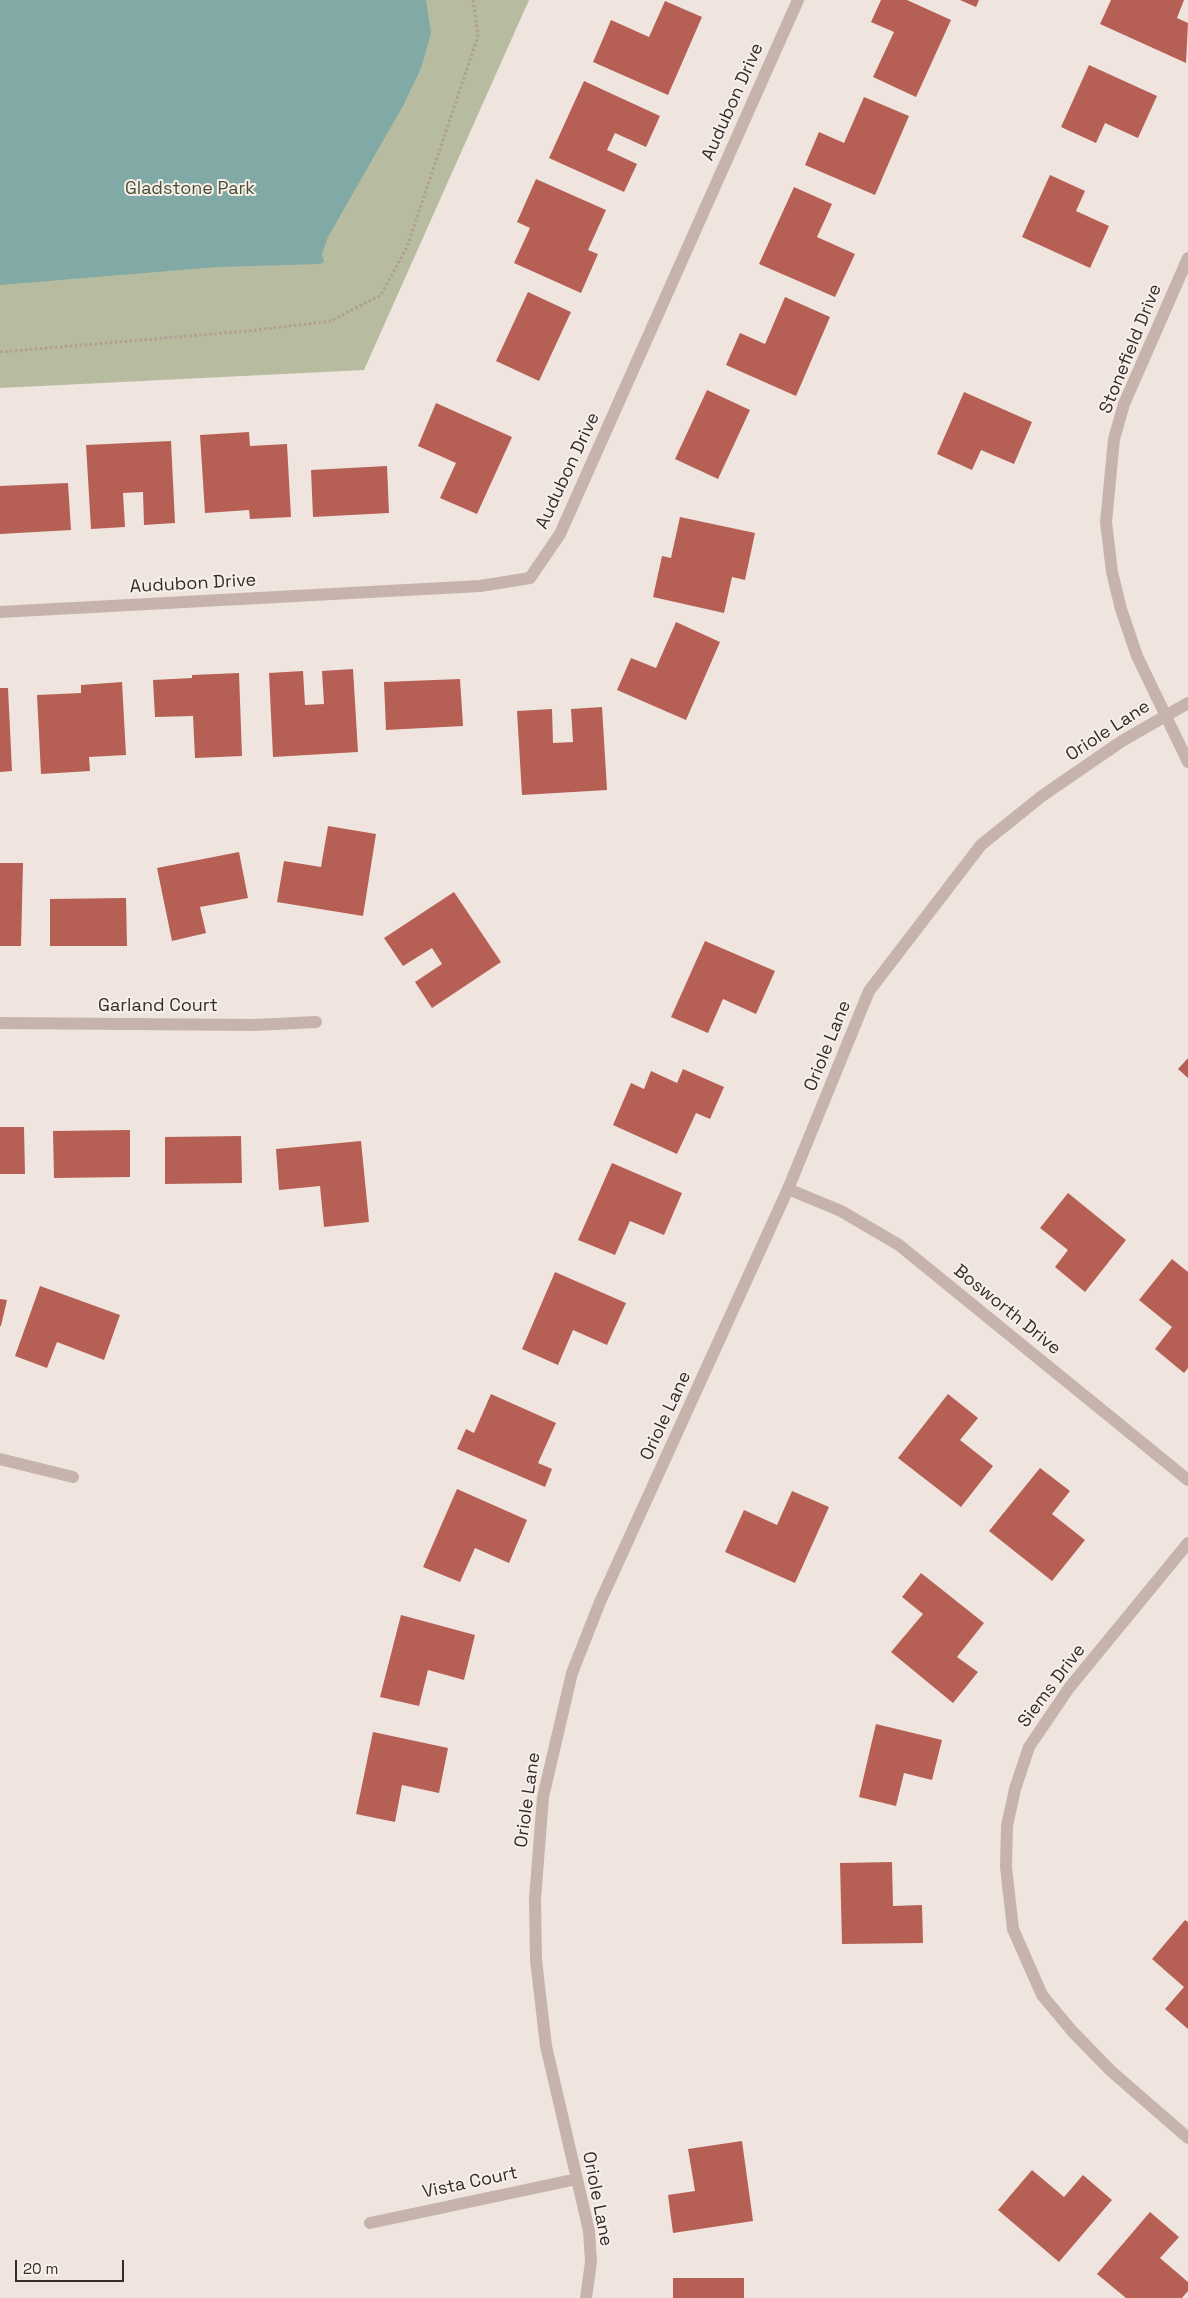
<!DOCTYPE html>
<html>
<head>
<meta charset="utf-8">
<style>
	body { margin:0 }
	#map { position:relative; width:1188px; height:2298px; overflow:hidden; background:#efe5de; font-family:"Space Grotesk",sans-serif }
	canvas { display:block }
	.scale { position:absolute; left:15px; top:2260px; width:109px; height:22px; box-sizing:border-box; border:2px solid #352c2a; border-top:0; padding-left:6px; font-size:15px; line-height:18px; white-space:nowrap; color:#352c2a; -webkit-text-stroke:4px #f7efea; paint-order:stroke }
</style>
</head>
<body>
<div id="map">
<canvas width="1188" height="2298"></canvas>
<div class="scale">20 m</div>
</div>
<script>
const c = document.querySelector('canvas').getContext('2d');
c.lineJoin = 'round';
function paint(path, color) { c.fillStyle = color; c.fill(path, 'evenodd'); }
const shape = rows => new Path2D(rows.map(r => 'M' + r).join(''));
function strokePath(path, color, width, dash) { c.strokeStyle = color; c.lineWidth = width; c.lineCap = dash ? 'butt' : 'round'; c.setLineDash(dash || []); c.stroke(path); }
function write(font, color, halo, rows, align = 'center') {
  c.font = font + ' "Space Grotesk",sans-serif'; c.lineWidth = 4; c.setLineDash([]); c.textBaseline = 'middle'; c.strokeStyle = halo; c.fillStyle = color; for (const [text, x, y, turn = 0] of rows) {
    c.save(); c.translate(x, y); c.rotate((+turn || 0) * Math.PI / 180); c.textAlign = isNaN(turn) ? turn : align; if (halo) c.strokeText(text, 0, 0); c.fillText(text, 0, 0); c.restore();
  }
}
const green = shape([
	[0,0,529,0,364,370,0,388]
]);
const water = shape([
	[0,0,426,0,431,33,421,68,404,104,328,237,322,254,324,262,320,264,217,267,0,285]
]);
const building = shape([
	[881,0,907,0,951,20,916,97,873,77,894,32,871,22],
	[960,0,979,0,976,7],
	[1111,0,1184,0,1177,18,1188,23,1186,63,1100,24],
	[665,1,702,17,668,95,593,62,611,20,649,37],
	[1089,65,1157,96,1138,138,1105,123,1096,143,1061,127],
	[584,81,660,116,646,147,615,133,607,150,637,164,624,192,549,158],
	[864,97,909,116,875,195,805,165,819,132,844,143],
	[1050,175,1085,191,1076,211,1109,226,1090,268,1022,237],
	[536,179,606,210,588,250,598,254,581,293,514,263,530,228,517,222],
	[794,187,832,204,817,237,855,254,835,297,759,264],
	[528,292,571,312,539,381,496,361],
	[785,297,830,317,796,396,726,365,740,333,765,344],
	[707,390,750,410,718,479,675,459],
	[964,392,1032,422,1014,464,981,450,972,470,937,454],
	[436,403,512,437,477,514,440,498,456,463,418,446],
	[249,432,250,446,287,444,291,517,250,519,249,510,205,513,200,435],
	[171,441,175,523,144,525,143,492,123,493,125,527,91,529,86,445],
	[387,466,389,513,313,517,311,470],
	[68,483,71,530,0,534,0,486],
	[680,517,755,533,745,580,732,577,724,613,653,597,662,556,671,558],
	[676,622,720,642,686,720,617,690,631,658,656,668],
	[353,669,358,752,273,757,269,673,303,671,305,705,324,704,322,671],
	[239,673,242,756,195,758,193,716,155,717,153,680,192,678,192,675],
	[460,679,463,726,386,730,384,682],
	[122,682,126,755,89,757,90,771,41,774,37,695,81,693,81,685],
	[0,688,8,688,12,771,0,772],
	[602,707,607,790,522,795,517,711,552,709,553,743,573,742,571,709],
	[328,826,376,834,363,916,277,902,284,861,321,867],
	[239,852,248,898,200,907,206,933,172,941,157,868],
	[0,863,23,863,21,946,0,946],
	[454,892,501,962,432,1008,415,982,442,964,432,948,403,966,384,938],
	[126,898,127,946,50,946,50,899],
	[705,941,775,971,756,1014,723,999,708,1033,671,1017],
	[1188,1058,1188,1078,1178,1069],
	[683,1069,724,1087,710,1119,696,1113,677,1154,613,1125,631,1083,644,1089,651,1071,677,1083],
	[0,1127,24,1127,25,1174,0,1174],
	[130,1130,130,1177,54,1178,53,1131],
	[241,1136,242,1183,165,1184,165,1137],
	[361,1141,369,1222,324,1227,320,1186,279,1190,276,1149],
	[612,1163,682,1193,664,1235,630,1221,615,1255,578,1240],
	[1068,1193,1126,1240,1085,1292,1055,1267,1068,1250,1040,1228],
	[1172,1259,1188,1272,1188,1368,1184,1373,1155,1349,1172,1327,1139,1300],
	[555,1272,626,1303,607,1345,573,1330,558,1365,522,1349],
	[40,1286,120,1315,104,1360,57,1342,47,1368,15,1356],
	[0,1299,7,1300,1,1326,0,1326],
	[491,1394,556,1423,538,1463,552,1469,545,1487,457,1449,466,1429,474,1433],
	[948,1394,978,1418,960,1440,993,1466,961,1507,898,1458],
	[1040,1468,1070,1491,1052,1514,1085,1540,1052,1581,989,1531],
	[457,1489,527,1520,509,1563,475,1548,460,1582,423,1567],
	[792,1491,829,1507,795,1583,725,1552,744,1510,777,1525],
	[921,1573,984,1623,957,1657,978,1672,953,1703,891,1652,923,1614,902,1597],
	[401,1615,475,1635,464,1680,428,1670,419,1706,380,1697],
	[876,1724,942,1740,932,1780,904,1773,896,1806,859,1797],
	[373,1732,448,1748,439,1793,402,1785,395,1822,356,1814],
	[892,1862,893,1906,922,1905,923,1943,842,1944,840,1863],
	[1185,1920,1188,1922,1188,2029,1165,2009,1184,1987,1152,1959],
	[742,2141,753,2221,673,2233,668,2195,695,2191,688,2149],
	[1032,2170,1064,2197,1083,2175,1112,2200,1059,2262,998,2210],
	[1150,2212,1179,2237,1160,2258,1188,2282,1188,2291,1182,2298,1126,2298,1097,2274],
	[673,2278,744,2278,744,2298,673,2298]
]);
const path = shape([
	[0,352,248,331,331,321,381,295,407,247,478,36,473,0]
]);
const minor = shape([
	[1188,258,1124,404,1114,439,1106,522,1112,572,1121,609,1137,656,1188,762],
	[0,612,480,586,530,578,560,534,798,0],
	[0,1023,254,1025,316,1022],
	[788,1189,841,1211,899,1245,1188,1480],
	[0,1459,73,1477],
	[1188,1543,1069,1688,1029,1747,1015,1789,1007,1826,1006,1867,1013,1929,1042,1995,1072,2031,1111,2071,1188,2138],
	[370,2223,577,2179],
	[586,2298,591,2262,589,2231,546,2046,536,1960,535,1899,543,1797,572,1673,600,1602,788,1189,869,991,981,845,1042,796,1122,741,1188,703]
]);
const streetNames = [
	["Audubon Drive",733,102,-66],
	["Stonefield Drive",1131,349,-68],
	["Audubon Drive",568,471,-65],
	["Audubon Drive",193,584,-3],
	["Oriole Lane",1108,731,-33],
	["Garland Court",158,1006],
	["Oriole Lane",828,1046,-68],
	["Bosworth Drive",1007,1310,39],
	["Oriole Lane",666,1416,-65],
	["Siems Drive",1052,1686,-53],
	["Oriole Lane",528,1800,-82],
	["Vista Court",470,2183,-12],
	["Oriole Lane",597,2199,79]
];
const parkNames = [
	["Gladstone Park",190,189]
];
paint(green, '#b7bca0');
paint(water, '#81a9a5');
paint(building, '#b66055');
strokePath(path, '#b19e96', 3, [2.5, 2.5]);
strokePath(minor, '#c6b4ac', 12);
write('18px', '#352c2a', '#f7efea', streetNames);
write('18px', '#495031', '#f7efea', parkNames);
</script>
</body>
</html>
